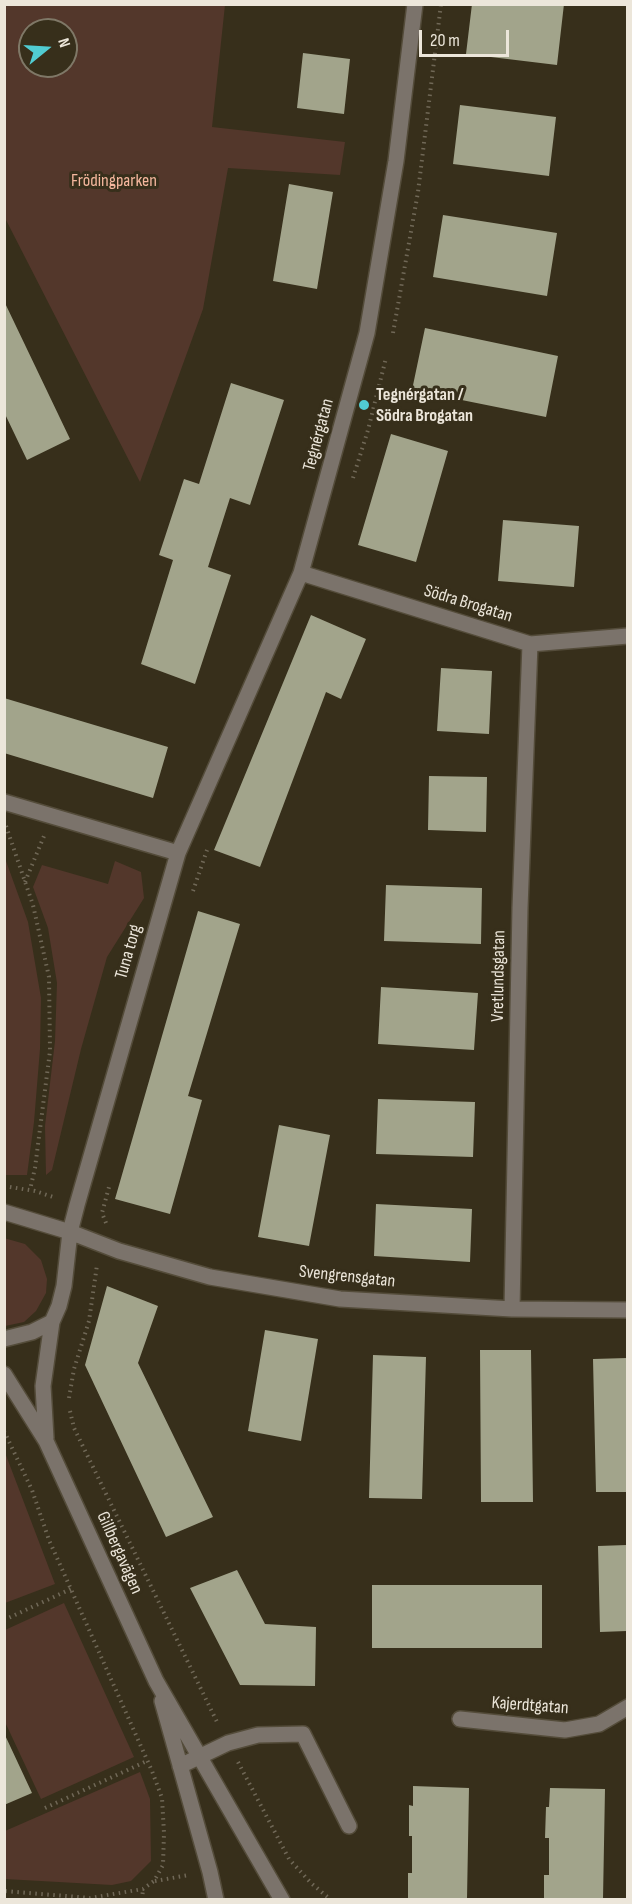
<!DOCTYPE html>
<html>
<head>
<meta charset="utf-8">
<style>
	body { margin:0 }
	#map { position:relative; width:632px; height:1904px; overflow:hidden; background:#372f1b; font-family:"Sofia Sans Condensed",sans-serif }
	canvas { display:block }
	.frame { position:absolute; inset:0; border:6px solid #ece6da; pointer-events:none }
	.north { position:absolute; left:18px; top:18px; width:60px; height:60px; box-sizing:border-box; background:#372f1b; border:2px solid #7f7867; border-radius:50%; rotate:72deg; font-size:16px; font-weight:700; line-height:24px; text-align:center; color:#ece6da }
	.north::after { content:''; display:block; margin:auto; width:21px; height:27px; background:#51ccd2; clip-path:polygon(50% 0,100% 100%,50% 72%,0 100%) }
	.scale { position:absolute; left:419px; top:30px; width:90px; height:27px; box-sizing:border-box; border:3px solid #ece6da; border-top:0; padding-left:8px; font-size:18px; line-height:21px; white-space:nowrap; color:#ece6da; -webkit-text-stroke:4px #372f1b; paint-order:stroke }
</style>
</head>
<body>
<div id="map">
<canvas width="632" height="1904"></canvas>
<div class="frame"></div>
<div class="north">N</div>
<div class="scale">20 m</div>
</div>
<script>
const c = document.querySelector('canvas').getContext('2d');
c.lineJoin = 'round';
function paint(path, color) { c.fillStyle = color; c.fill(path, 'evenodd'); }
const shape = rows => new Path2D(rows.map(r => 'M' + r).join(''));
function strokePath(path, color, width, dash) { c.strokeStyle = color; c.lineWidth = width; c.lineCap = dash ? 'butt' : 'round'; c.setLineDash(dash || []); c.stroke(path); }
function write(font, color, halo, rows, align = 'center') {
  c.font = font + ' "Sofia Sans Condensed",sans-serif'; c.lineWidth = 6; c.setLineDash([]); c.textBaseline = 'middle'; c.strokeStyle = halo; c.fillStyle = color; for (const [text, x, y, turn = 0] of rows) {
    c.save(); c.translate(x, y); c.rotate((+turn || 0) * Math.PI / 180); c.textAlign = isNaN(turn) ? turn : align; if (halo) c.strokeText(text, 0, 0); c.fillText(text, 0, 0); c.restore();
  }
}
const green = shape([
	[5,4,225,5,212,127,345,142,340,175,228,168,203,309,140,482,5,218],
	[30,30,66,30,66,66,30,66],
	[6,861,28,922,41,998,40,1049,34,1122,27,1175,5,1175],
	[115,861,141,872,144,898,107,957,81,1049,52,1170,46,1175,45,1126,55,1041,57,983,48,928,33,887,42,865,108,884],
	[4,1238,25,1244,41,1260,47,1279,46,1293,36,1311,24,1322,5,1326],
	[4,1450,55,1584,5,1603,4,1603],
	[64,1603,134,1757,41,1799,5,1722,5,1630],
	[140,1772,150,1799,151,1861,131,1881,112,1885,5,1879,5,1831]
]);
const building = shape([
	[472,4,564,4,557,65,466,54],
	[303,53,350,59,344,114,297,108],
	[460,105,556,117,549,176,453,164],
	[289,184,333,192,317,289,273,281],
	[443,215,557,233,547,296,433,277],
	[4,301,70,439,27,460,4,412],
	[425,328,558,356,546,417,412,390],
	[231,383,284,400,250,505,230,498,208,567,231,575,195,684,141,664,173,560,159,555,184,479,199,484],
	[391,434,448,451,416,562,358,545],
	[503,520,579,526,574,587,498,581],
	[311,615,366,639,341,699,326,692,260,867,214,850],
	[441,668,492,671,489,734,437,731],
	[4,698,168,747,153,798,4,753],
	[429,776,487,777,486,832,428,830],
	[386,885,482,888,481,944,384,941],
	[198,911,240,924,188,1096,202,1100,170,1214,115,1199],
	[381,987,478,993,474,1050,378,1044],
	[378,1099,475,1102,473,1157,376,1154],
	[279,1125,330,1135,309,1246,258,1237],
	[376,1204,472,1209,470,1262,374,1256],
	[107,1286,158,1306,138,1363,213,1517,166,1537,85,1365],
	[265,1330,318,1339,301,1441,248,1431],
	[480,1350,531,1350,533,1502,481,1502],
	[373,1355,426,1357,422,1499,369,1498],
	[627,1358,627,1492,596,1492,593,1359],
	[627,1545,627,1631,600,1632,598,1546],
	[237,1570,265,1624,316,1627,315,1686,240,1685,190,1588],
	[372,1585,542,1585,542,1648,372,1648],
	[4,1733,32,1793,4,1805],
	[413,1786,469,1788,467,1899,408,1899,408,1873,412,1873,412,1836,409,1836,409,1805,413,1806],
	[550,1788,605,1789,603,1899,544,1899,544,1875,549,1875,549,1838,545,1838,546,1807,549,1807]
]);
const path = shape([
	[393,333,418,192,441,4],
	[353,478,368,430,386,358],
	[6,826,33,905,49,977,50,1051,35,1168,30,1190],
	[25,882,44,836],
	[193,891,207,850],
	[4,1186,35,1191,56,1198],
	[106,1223,102,1213,109,1187],
	[69,1398,74,1369,89,1321,97,1265],
	[70,1411,74,1428,218,1724],
	[4,1431,32,1490,49,1540,152,1771,162,1798,164,1833,163,1865,154,1881,143,1889,90,1898,4,1891],
	[4,1620,71,1589],
	[238,1762,289,1859,311,1883,331,1900],
	[45,1808,147,1761],
	[155,1881,189,1875],
	[142,1900,143,1889]
]);
const minor = shape([
	[415,4,396,161,367,333,301,573,178,853,77,1205,70,1232,119,1251,210,1277,340,1299,512,1309,628,1310],
	[301,573,530,644,628,636],
	[4,802,178,853],
	[4,1212,70,1232,64,1286,59,1306,52,1322,32,1332,4,1339],
	[512,1309,520,908,530,644],
	[4,1374,46,1441,156,1681,282,1900],
	[46,1438,43,1386,52,1322],
	[162,1701,210,1872,216,1900],
	[460,1719,565,1730,599,1724,628,1707],
	[180,1766,228,1743,258,1735,303,1734,349,1826]
]);
const markers = [
	[364,405,6,"#51ccd2"]
];
const parkNames = [
	["Frödingparken",114,181]
];
const poiNames = [
	["Tegnérgatan /",376,395],
	["Södra Brogatan",376,416]
];
const streetNames = [
	["Tegnérgatan",319,435,-75],
	["Södra Brogatan",468,604,17],
	["Tuna torg",129,952,-74],
	["Vretlundsgatan",499,976,-89],
	["Svengrensgatan",347,1277,6],
	["Gillbergavägen",119,1553,66],
	["Kajerdtgatan",530,1706,4]
];
paint(green, '#53372b');
paint(building, '#a2a48b');
strokePath(minor, '#544c3a', 18);
strokePath(path, '#706857', 4, [1.5, 4.5]);
strokePath(minor, '#7b736b', 15);
for (const [x, y, r, color] of markers) { const dot = new Path2D(); dot.arc(x, y, r, 0, 2 * Math.PI); c.fillStyle = color; c.fill(dot); strokePath(dot, '#372f1b', 2); }
write('18px', '#f5b79e', '#372f1b', parkNames);
write('bold 18px', '#ece6da', '#372f1b', poiNames, 'left');
write('18px', '#ece6da', '#372f1b', streetNames);
</script>
</body>
</html>
